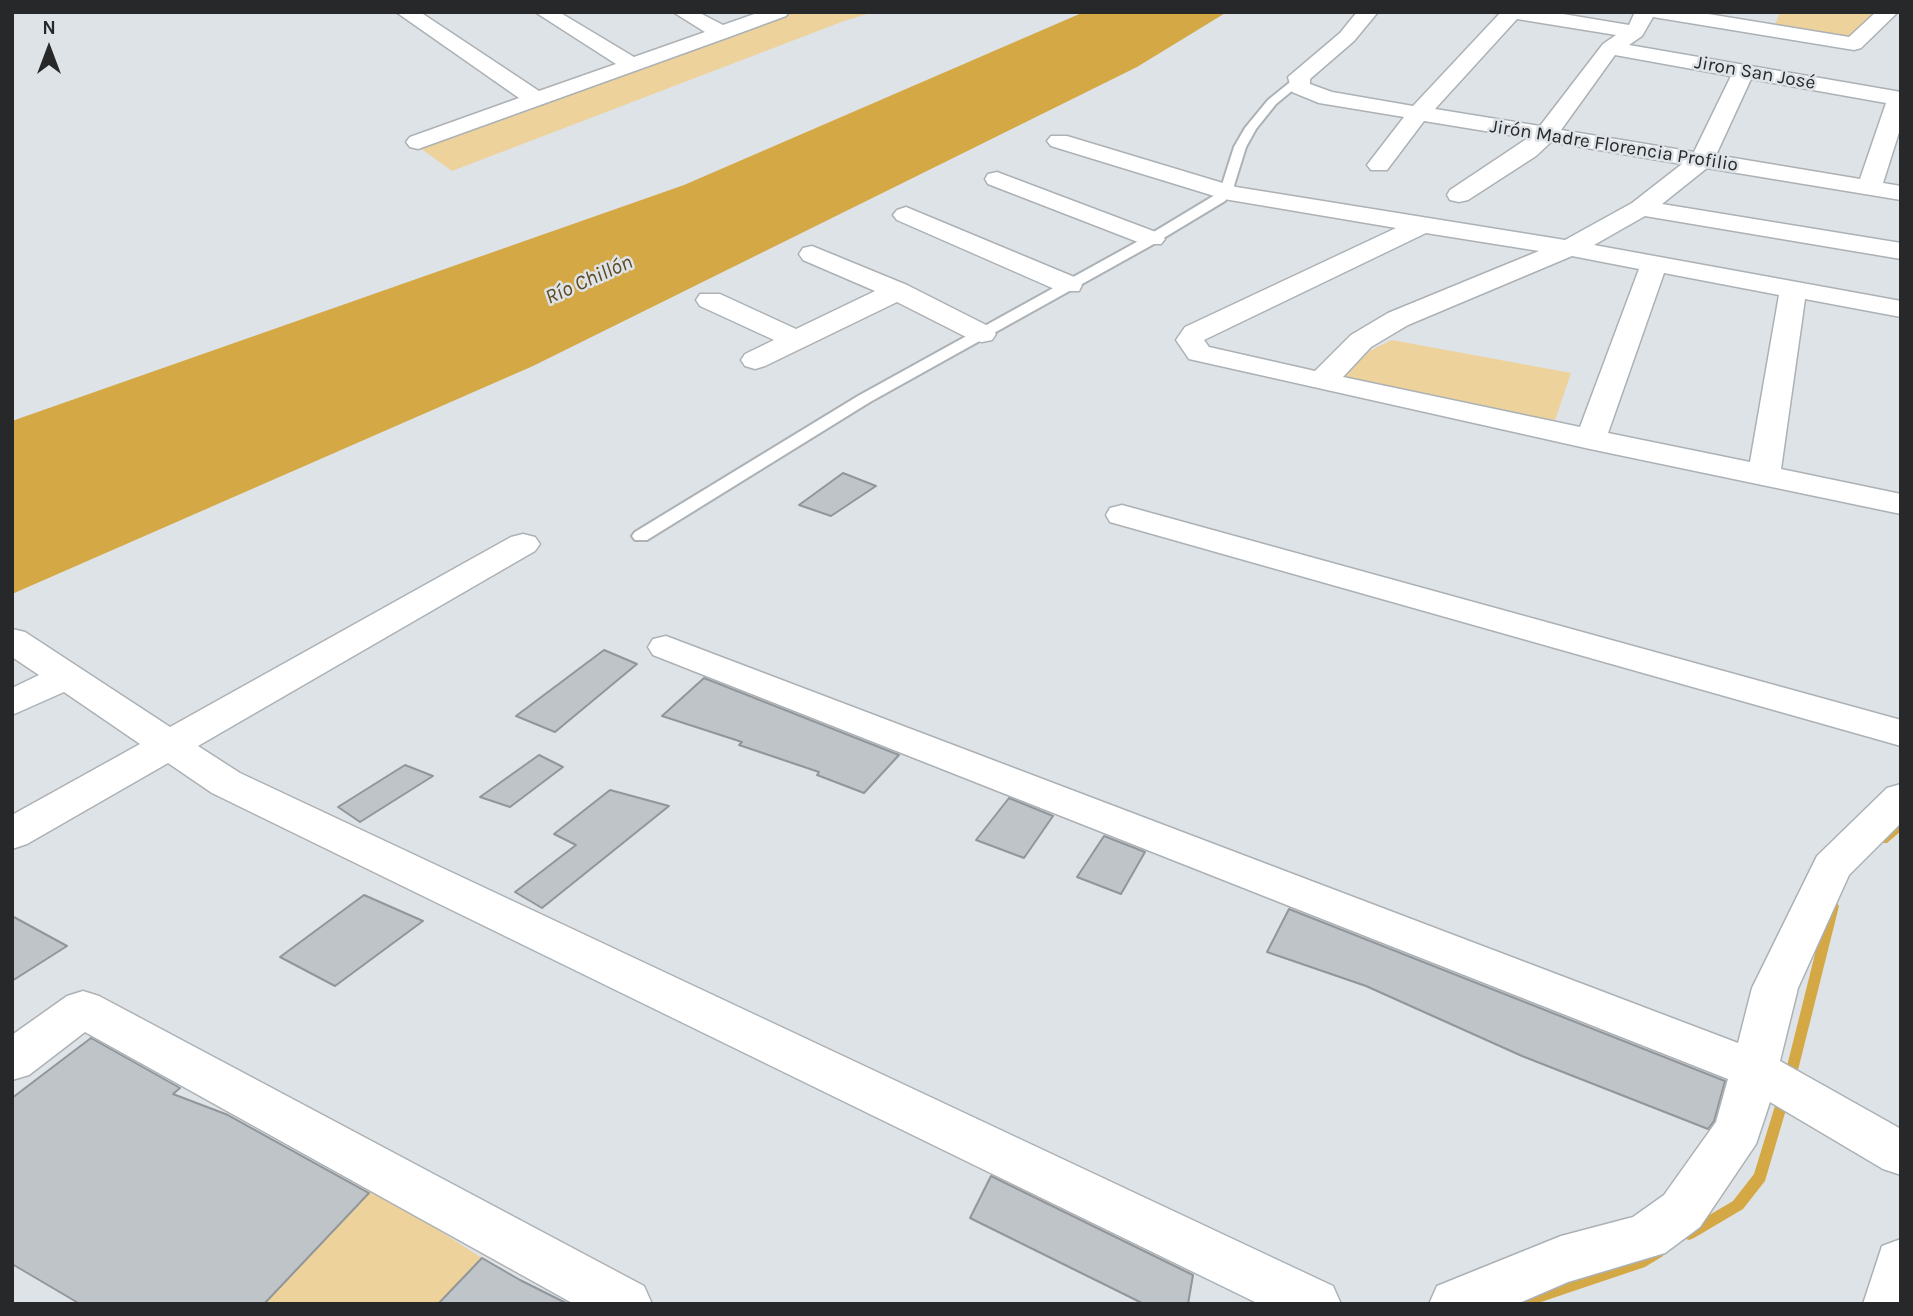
<!DOCTYPE html>
<html>
<head>
<meta charset="utf-8">
<style>
	body { margin:0 }
	#map { position:relative; width:1913px; height:1316px; overflow:hidden; background:#dee3e8; font-family:Karla,sans-serif }
	canvas { display:block }
	.frame { position:absolute; inset:0; border:14px solid #262829; pointer-events:none }
	.north { position:absolute; left:14px; top:14px; width:70px; height:70px; -webkit-text-stroke:5px #dee3e8; paint-order:stroke; rotate:0deg; font-size:19px; font-weight:700; line-height:28px; text-align:center; color:#262829 }
	.north::after { content:''; display:block; margin:auto; width:24px; height:32px; background:#262829; clip-path:polygon(50% 0,100% 100%,50% 72%,0 100%) }
</style>
</head>
<body>
<div id="map">
<canvas width="1913" height="1316"></canvas>
<div class="frame"></div>
<div class="north">N</div>
</div>
<script>
const c = document.querySelector('canvas').getContext('2d');
c.lineJoin = 'round';
function paint(path, color) { c.fillStyle = color; c.fill(path, 'evenodd'); }
const shape = rows => new Path2D(rows.map(r => 'M' + r).join(''));
function strokePath(path, color, width, dash) { c.strokeStyle = color; c.lineWidth = width; c.lineCap = dash ? 'butt' : 'round'; c.setLineDash(dash || []); c.stroke(path); }
function write(font, color, halo, rows, align = 'center') {
  c.font = font + ' Karla,sans-serif'; c.lineWidth = 5; c.setLineDash([]); c.textBaseline = 'middle'; c.strokeStyle = halo; c.fillStyle = color; for (const [text, x, y, turn = 0] of rows) {
    c.save(); c.translate(x, y); c.rotate((+turn || 0) * Math.PI / 180); c.textAlign = isNaN(turn) ? turn : align; if (halo) c.strokeText(text, 0, 0); c.fillText(text, 0, 0); c.restore();
  }
}
const green = shape([
	[792,12,874,12,844,21,452,171,420,148],
	[1780,12,1869,12,1877,14,1849,39,1774,27],
	[1392,340,1571,373,1554,423,1342,380,1361,355],
	[373,1188,482,1258,438,1304,264,1304]
]);
const water = shape([
	[1084,12,1227,12,1137,67,533,366,12,594,12,421,684,185]
]);
const stream = shape([
	[1901,821,1901,831,1887,843,1879,843,1878,840,1879,837,1897,822,1901,821],
	[1833,902,1837,903,1839,906,1796,1078,1794,1082,1790,1083,1786,1082,1784,1078,1827,906,1829,903,1833,902],
	[1784,1091,1788,1092,1790,1096,1765,1181,1743,1209,1694,1238,1689,1240,1684,1238,1682,1234,1684,1230,1733,1201,1754,1174,1778,1096,1780,1092,1784,1091],
	[1658,1246,1663,1248,1665,1252,1663,1256,1645,1267,1535,1304,1511,1303,1513,1298,1636,1258,1658,1246]
]);
const building = shape([
	[843,473,876,486,831,516,799,505,843,473],
	[604,650,637,664,555,732,516,716,604,650],
	[704,678,899,755,864,793,817,775,819,772,739,745,742,742,662,716,704,678],
	[539,755,563,767,510,807,480,797,539,755],
	[405,765,433,776,360,822,338,807,405,765],
	[610,790,669,806,542,908,515,892,576,845,554,834,610,790],
	[1009,798,1053,816,1024,858,976,840,1009,798],
	[1104,836,1145,852,1121,894,1077,877,1104,836],
	[364,895,423,921,335,986,280,957,364,895],
	[1289,909,1725,1081,1714,1121,1708,1129,1522,1056,1366,986,1267,952,1289,909],
	[12,916,67,946,12,981,12,916],
	[91,1038,180,1088,173,1094,228,1115,369,1193,264,1304,80,1304,12,1264,12,1098,91,1038],
	[991,1176,1193,1275,1188,1304,1144,1304,970,1218,991,1176],
	[482,1258,520,1280,568,1304,438,1304,482,1258]
]);
const service = shape([
	[1294,79,1304,81,1276,104,1256,129,1246,147,1232,192,1225,201,1152,245,870,402,647,540,635,540,632,536,635,532,858,396,1142,239,1215,195,1220,191,1234,147,1245,128,1268,100,1294,79]
]);
const minor = shape([
	[396,12,420,12,539,91,616,64,535,12,559,12,634,57,705,32,673,12,698,12,723,25,760,12,789,12,786,16,729,37,418,149,410,147,406,142,410,137,519,98,396,12],
	[1357,12,1378,12,1354,41,1310,79,1310,84,1332,92,1413,106,1501,12,1551,12,1629,25,1635,12,1696,12,1849,37,1876,12,1898,12,1861,48,1854,50,1653,17,1642,36,1629,45,1901,92,1901,126,1883,183,1901,186,1901,200,1707,168,1662,204,1901,243,1901,259,1645,216,1594,245,1901,301,1901,317,1805,299,1781,469,1901,494,1901,514,1590,449,1189,359,1176,340,1185,327,1396,228,1224,199,1051,146,1047,141,1051,136,1067,136,1236,187,1565,240,1632,203,1682,164,1551,142,1536,156,1468,200,1459,202,1450,200,1447,195,1450,190,1528,138,1424,121,1387,170,1371,170,1367,165,1404,117,1319,103,1292,92,1288,77,1340,33,1357,12],
	[1517,19,1616,35,1603,44,1540,126,1435,109,1517,19],
	[1615,55,1731,76,1694,152,1561,130,1615,55],
	[1751,79,1886,103,1860,179,1716,155,1751,79],
	[1426,233,1539,251,1388,313,1351,335,1315,371,1209,347,1204,340,1426,233],
	[1572,256,1639,269,1580,427,1343,377,1371,347,1408,325,1572,256],
	[1664,273,1779,295,1750,462,1608,433,1664,273],
	[997,172,1161,234,1165,239,1161,244,1143,244,988,184,985,179,988,174,997,172],
	[906,207,1079,279,1082,285,1079,291,1059,291,897,220,893,215,897,210,906,207],
	[812,246,907,285,992,328,996,334,992,340,982,342,972,340,897,302,765,366,755,369,745,366,741,360,745,354,774,340,700,306,696,300,700,294,720,294,796,329,875,291,803,260,799,254,803,248,812,246],
	[1122,505,1901,720,1901,746,1110,522,1106,515,1110,508,1122,505],
	[523,534,535,537,540,544,535,551,198,746,240,773,1333,1286,1341,1304,1259,1304,212,793,168,763,27,844,12,849,12,815,140,744,64,692,12,715,12,688,39,675,12,657,12,629,25,632,170,727,511,537,523,534],
	[666,636,1738,1043,1752,988,1817,856,1887,788,1901,784,1901,823,1849,875,1798,988,1780,1061,1901,1129,1901,1175,1883,1169,1770,1102,1756,1144,1700,1227,1665,1253,1568,1282,1517,1304,1429,1304,1437,1286,1561,1236,1633,1217,1664,1195,1716,1122,1728,1079,653,655,648,647,653,639,666,636],
	[83,991,99,996,644,1286,652,1304,574,1304,85,1032,29,1075,12,1080,12,1035,67,996,83,991],
	[1901,1239,1901,1304,1863,1304,1882,1246,1901,1239]
]);
const farStreetnames = [
	["Jiron San José",1755,73,10],
	["Jirón Madre Florencia Profilio",1614,146,9]
];
const farWaternames = [
	["Río Chillón",589,280,-24]
];
paint(green, '#edd29b');
paint(water, '#d5a846');
paint(stream, '#d5a846');
paint(building, '#bfc4c9');
strokePath(building, '#91969a', 2);
strokePath(service, '#abb1b5', 4);
strokePath(minor, '#abb1b5', 3);
paint(service, '#fff');
paint(minor, '#fff');
write('19px', '#262829', '#dee3e8', farStreetnames);
write('italic 21px', '#5d4a22', '#dee3e8', farWaternames);
</script>
</body>
</html>
